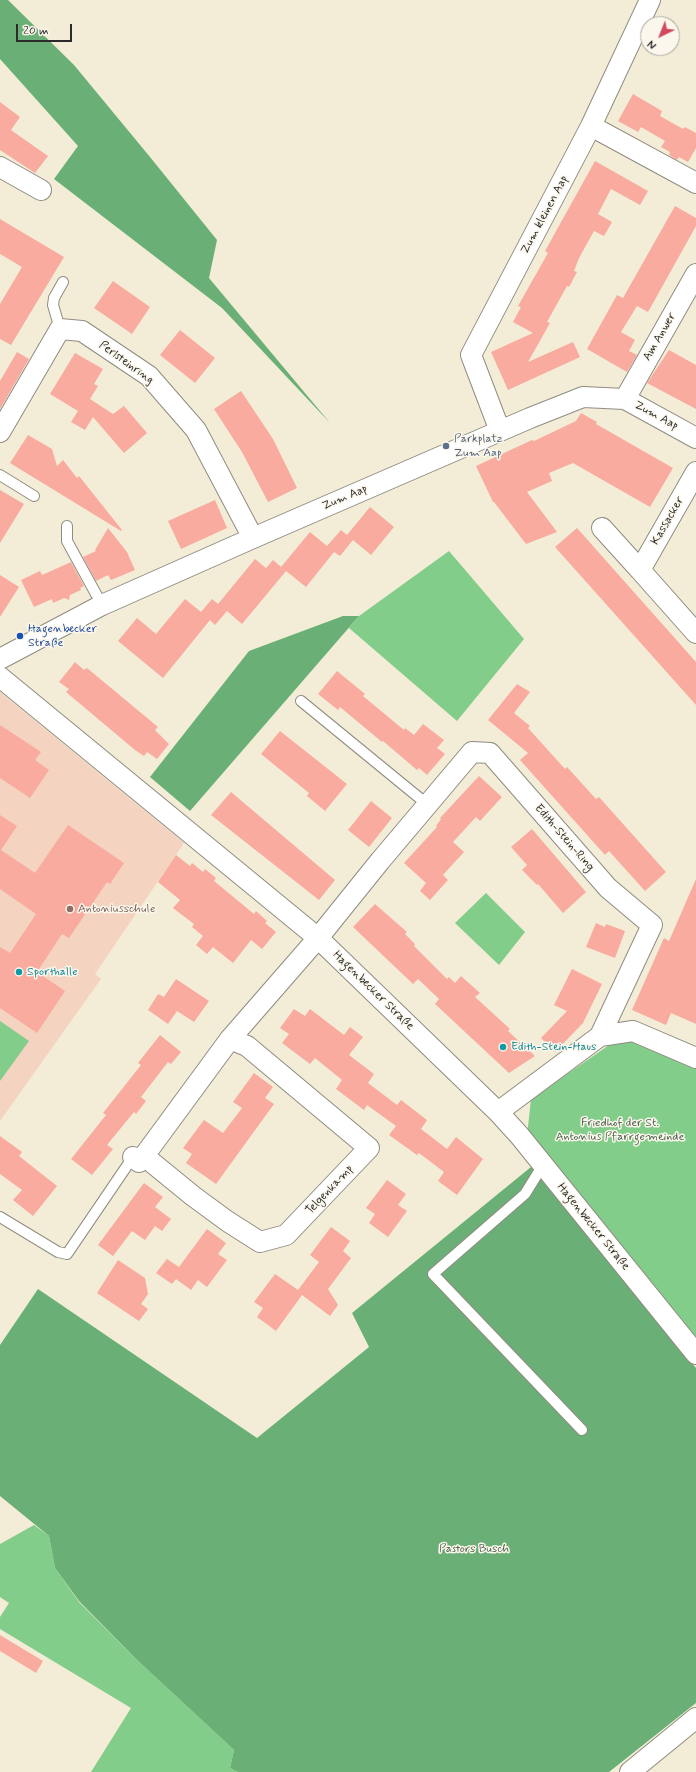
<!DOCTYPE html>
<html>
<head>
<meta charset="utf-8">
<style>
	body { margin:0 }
	#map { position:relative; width:696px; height:1772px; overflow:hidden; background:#f3edd7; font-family:Mynerve,sans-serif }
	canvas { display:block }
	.north { position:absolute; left:640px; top:16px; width:40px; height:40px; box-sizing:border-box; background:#fbf7ec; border:1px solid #a8a59f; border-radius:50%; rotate:223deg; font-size:11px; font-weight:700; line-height:16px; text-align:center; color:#2b2b2b }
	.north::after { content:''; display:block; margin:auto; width:14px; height:18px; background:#d1495b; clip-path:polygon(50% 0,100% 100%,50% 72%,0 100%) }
	.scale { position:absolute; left:16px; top:24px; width:56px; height:18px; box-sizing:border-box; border:2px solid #2b2b2b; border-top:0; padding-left:5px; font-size:12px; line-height:14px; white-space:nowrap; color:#2b2b2b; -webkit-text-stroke:3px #fbf7ec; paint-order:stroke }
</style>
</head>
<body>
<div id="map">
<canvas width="696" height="1772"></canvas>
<div class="north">N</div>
<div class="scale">20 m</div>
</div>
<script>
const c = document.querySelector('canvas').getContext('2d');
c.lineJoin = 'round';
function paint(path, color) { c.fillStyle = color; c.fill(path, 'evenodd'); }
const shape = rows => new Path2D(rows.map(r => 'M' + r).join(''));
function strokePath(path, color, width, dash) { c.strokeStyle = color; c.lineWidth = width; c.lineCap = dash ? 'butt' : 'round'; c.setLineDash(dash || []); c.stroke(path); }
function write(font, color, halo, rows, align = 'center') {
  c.font = font + ' Mynerve,sans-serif'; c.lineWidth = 3; c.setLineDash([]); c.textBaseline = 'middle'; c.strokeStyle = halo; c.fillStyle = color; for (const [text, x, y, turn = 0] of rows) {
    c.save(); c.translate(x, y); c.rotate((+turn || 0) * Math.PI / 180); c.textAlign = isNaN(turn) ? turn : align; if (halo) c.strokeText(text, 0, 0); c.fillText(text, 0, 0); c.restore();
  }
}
const built = shape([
	[0,692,184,843,95,974,101,979,0,1121]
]);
const green = shape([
	[449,551,524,639,457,721,349,628,359,616],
	[486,893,525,932,499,965,455,923],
	[0,1021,29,1041,0,1081],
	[635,1040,696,1066,696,1340,527,1136,531,1099,612,1043],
	[34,1525,49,1536,55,1568,79,1602,137,1660,234,1750,230,1768,238,1772,91,1772,131,1708,0,1629,0,1617,9,1603,0,1597,0,1544]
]);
const forest = shape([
	[0,0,8,0,74,65,150,157,217,240,209,278,330,423,222,308,54,179,78,146,0,59],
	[343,616,359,616,190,811,150,777,249,651],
	[531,1167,696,1368,696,1703,609,1772,238,1772,230,1768,234,1750,137,1660,79,1601,55,1568,49,1536,0,1496,0,1345,38,1289,257,1438,369,1347,352,1313]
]);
const building = shape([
	[633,94,662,111,660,116,683,129,685,127,696,133,696,148,688,162,679,157,677,160,669,155,670,152,661,147,665,141,641,127,638,132,618,121],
	[0,102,20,117,11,130,48,156,35,173,0,150],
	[595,161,648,191,640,205,611,189,598,214,612,222,604,236,594,231,579,258,574,271,577,272,569,287,567,286,547,322,550,323,528,362,573,342,580,357,508,390,491,352,533,333,513,322,521,307,518,306,548,253,545,251],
	[675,206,696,218,696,226,648,312,637,306,621,332,635,340,629,351,637,355,627,372,587,349,617,295,623,298],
	[0,219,64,257,11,345,0,339,0,304,22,267,0,254],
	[113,281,150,307,132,334,94,308],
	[180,330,215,358,195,383,160,355],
	[669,350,696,365,696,409,647,383],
	[17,352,29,359,0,409,0,381],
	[75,353,103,369,94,384,98,386,90,399,113,414,124,406,147,433,124,453,93,417,85,430,71,422,78,411,50,394],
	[241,391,273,439,297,488,268,502,242,452,214,409],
	[581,413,597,422,596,424,673,468,650,507,573,463,549,473,552,481,527,492,557,532,526,544,494,502,493,502,476,466,532,440,534,441,576,421],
	[28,435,52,449,57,466,63,460,77,478,79,476,122,530,121,531,10,463],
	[0,490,24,504,0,543],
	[215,500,227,528,181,549,168,521],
	[370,507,394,527,371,555,347,535],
	[108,528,127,552,135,570,111,580,108,575,96,581,83,557,96,551,95,550],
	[577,528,696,662,696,705,555,547],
	[341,530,353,540,340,556,334,552,306,587,281,567,310,532,327,546],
	[255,559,266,568,273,560,286,571,242,624,227,611,215,625,210,620,163,678,118,641,137,618,156,634,185,599,201,612,212,599,218,604],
	[71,562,84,586,80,588,81,590,70,595,69,600,64,598,53,603,52,599,34,607,21,580,40,571,42,575],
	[0,575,19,587,0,617],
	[75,662,84,670,87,668,158,727,155,730,169,744,157,759,147,752,144,756,135,750,66,692,69,689,59,682],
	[337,671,365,694,363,696,404,730,405,728,414,735,423,724,444,740,437,748,445,754,427,775,419,768,417,770,383,741,382,742,340,707,338,710,318,694],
	[517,684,530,692,514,713,530,726,528,728,565,769,567,767,596,799,599,797,666,872,645,891,609,851,605,855,520,760,528,753,488,720],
	[0,725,41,752,35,760,49,770,30,798,0,778],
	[280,731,347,784,325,811,307,796,309,793,261,754],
	[479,776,502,797,480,821,476,817,453,842,464,852,443,875,448,880,430,900,420,891,426,883,404,863,437,827,436,826,441,819,440,818],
	[231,792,335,880,319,900,211,815],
	[371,801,392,818,369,847,348,830],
	[0,815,17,826,1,850,35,873,68,825,124,863,110,884,107,882,69,938,62,934,37,972,65,991,37,1033,0,1008,0,947,10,953,36,914,0,889],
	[532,829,586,892,563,913,538,884,537,885,522,870,527,865,511,847],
	[176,855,190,866,192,863,203,872,205,869,216,878,214,881,254,914,256,911,267,921,265,923,276,932,262,949,251,940,233,963,213,947,207,954,196,945,203,936,192,927,194,924,173,908,180,900,158,882],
	[696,879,696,1024,671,1013,666,1025,632,1010,664,938,669,941],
	[375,904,407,932,405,934,415,944,414,946,447,979,449,977,455,983,461,976,480,993,475,997,510,1029,508,1031,535,1056,509,1073,435,1004,439,999,418,979,413,984,353,927],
	[596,923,605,927,606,924,625,931,615,958,586,947],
	[572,969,602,984,583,1023,555,1052,541,1038,567,1011,554,1005],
	[176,979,209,1001,194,1022,177,1011,168,1024,148,1010,158,994,164,997],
	[294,1009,305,1016,310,1009,344,1035,350,1027,363,1037,349,1055,374,1074,368,1083,397,1105,401,1100,427,1120,421,1129,447,1149,456,1137,483,1159,457,1195,438,1181,444,1172,419,1153,417,1155,389,1135,396,1126,367,1105,364,1110,336,1089,342,1080,315,1058,310,1064,282,1043,289,1034,280,1028],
	[160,1035,181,1052,171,1064,168,1062,141,1097,146,1101,136,1114,134,1112,107,1145,113,1149,92,1175,71,1159,106,1115,103,1113,141,1065,138,1063],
	[254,1073,273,1087,265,1098,274,1104,216,1184,186,1163,192,1154,183,1148,204,1120,223,1133,242,1108,233,1102],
	[0,1136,22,1152,19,1156,57,1186,33,1216,13,1200,22,1190,0,1174],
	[387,1180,406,1194,398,1205,407,1211,388,1237,369,1223,375,1214,366,1208],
	[144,1183,163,1197,155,1207,171,1219,162,1231,155,1226,145,1240,132,1231,113,1256,98,1245],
	[331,1227,350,1241,343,1251,351,1258,328,1289,338,1305,330,1316,302,1295,276,1331,257,1317,263,1308,254,1302,275,1274,298,1290,319,1262,310,1255],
	[207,1229,226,1243,218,1254,227,1260,207,1287,198,1280,191,1290,176,1279,172,1284,156,1273,167,1259,179,1267],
	[118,1260,145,1278,148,1294,141,1304,148,1309,139,1321,97,1293],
	[0,1635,43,1661,36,1673,0,1651]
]);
const service = shape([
	[60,329,53,305,54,298,63,282],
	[0,475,34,496],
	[67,526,67,541,102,605],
	[301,701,428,805],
	[543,1165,525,1194,433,1274,582,1430],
	[0,1217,58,1252,67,1254,133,1157]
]);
const minor = shape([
	[591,126,696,183],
	[0,167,41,190],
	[625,399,696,274],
	[500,431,471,355,591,126,650,0],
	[0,432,60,329,82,331,149,376,196,430,253,538],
	[696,472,640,570,696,633],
	[602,528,640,570],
	[0,659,102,605,253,538,530,418,583,397,625,399,696,438],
	[0,677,318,938,498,1112,519,1135,696,1354],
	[600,1036,633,1031,696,1058],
	[144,1156,193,1196,227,1221,260,1242,286,1235,369,1148,247,1046,230,1039],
	[133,1157,139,1162,144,1156,230,1039,318,938,380,861,472,752,490,753,608,888,652,925,600,1036,498,1112],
	[630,1772,696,1718]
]);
const markers = [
	[446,446,4,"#5c6f8a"],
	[20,636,4,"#1a4fb4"],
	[70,909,4,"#8d6e63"],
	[19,972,4,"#0f9aa8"],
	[503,1047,4,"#0f9aa8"]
];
const streetNames = [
	["Zum kleinen Aap",545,215,-62],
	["Am Anwer",660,337,-60],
	["Perlsteinring",126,363,36],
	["Zum Aap",656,416,28],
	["Zum Aap",345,498,-23],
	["Kassacker",668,521,-60],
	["Edith-Stein-Ring",564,838,49],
	["Hagenbecker Straße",373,991,44],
	["Telgenkamp",330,1190,-47],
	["Hagenbecker Straße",593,1227,51]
];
const serviceNames = [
	["Parkplatz",454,439],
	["Zum Aap",454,453]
];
const transitNames = [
	["Hagenbecker",28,629],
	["Straße",28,643]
];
const educationNames = [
	["Antoniusschule",78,909]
];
const cultureNames = [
	["Sporthalle",27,972],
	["Edith-Stein-Haus",511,1047]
];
const parkNames = [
	["Friedhof der St.",620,1123],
	["Antonius Pfarrgemeinde",620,1137],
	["Pastors Busch",474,1549]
];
paint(built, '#f4d3c0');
paint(green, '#83cd8a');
paint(forest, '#6ab076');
paint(building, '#f8ab9e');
strokePath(service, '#8f8c81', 12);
strokePath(minor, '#8f8c81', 22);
strokePath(service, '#fff', 10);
strokePath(minor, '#fff', 20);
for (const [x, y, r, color] of markers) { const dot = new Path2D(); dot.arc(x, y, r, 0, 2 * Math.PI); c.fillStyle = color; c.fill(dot); strokePath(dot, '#fbf7ec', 1.5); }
write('12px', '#2b2b2b', '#fbf7ec', streetNames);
write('12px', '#4e5e75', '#fbf7ec', serviceNames, 'left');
write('12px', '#164399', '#fbf7ec', transitNames, 'left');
write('12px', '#785e54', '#fbf7ec', educationNames, 'left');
write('12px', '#0d838f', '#fbf7ec', cultureNames, 'left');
write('12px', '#455c48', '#fbf7ec', parkNames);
</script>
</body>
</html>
